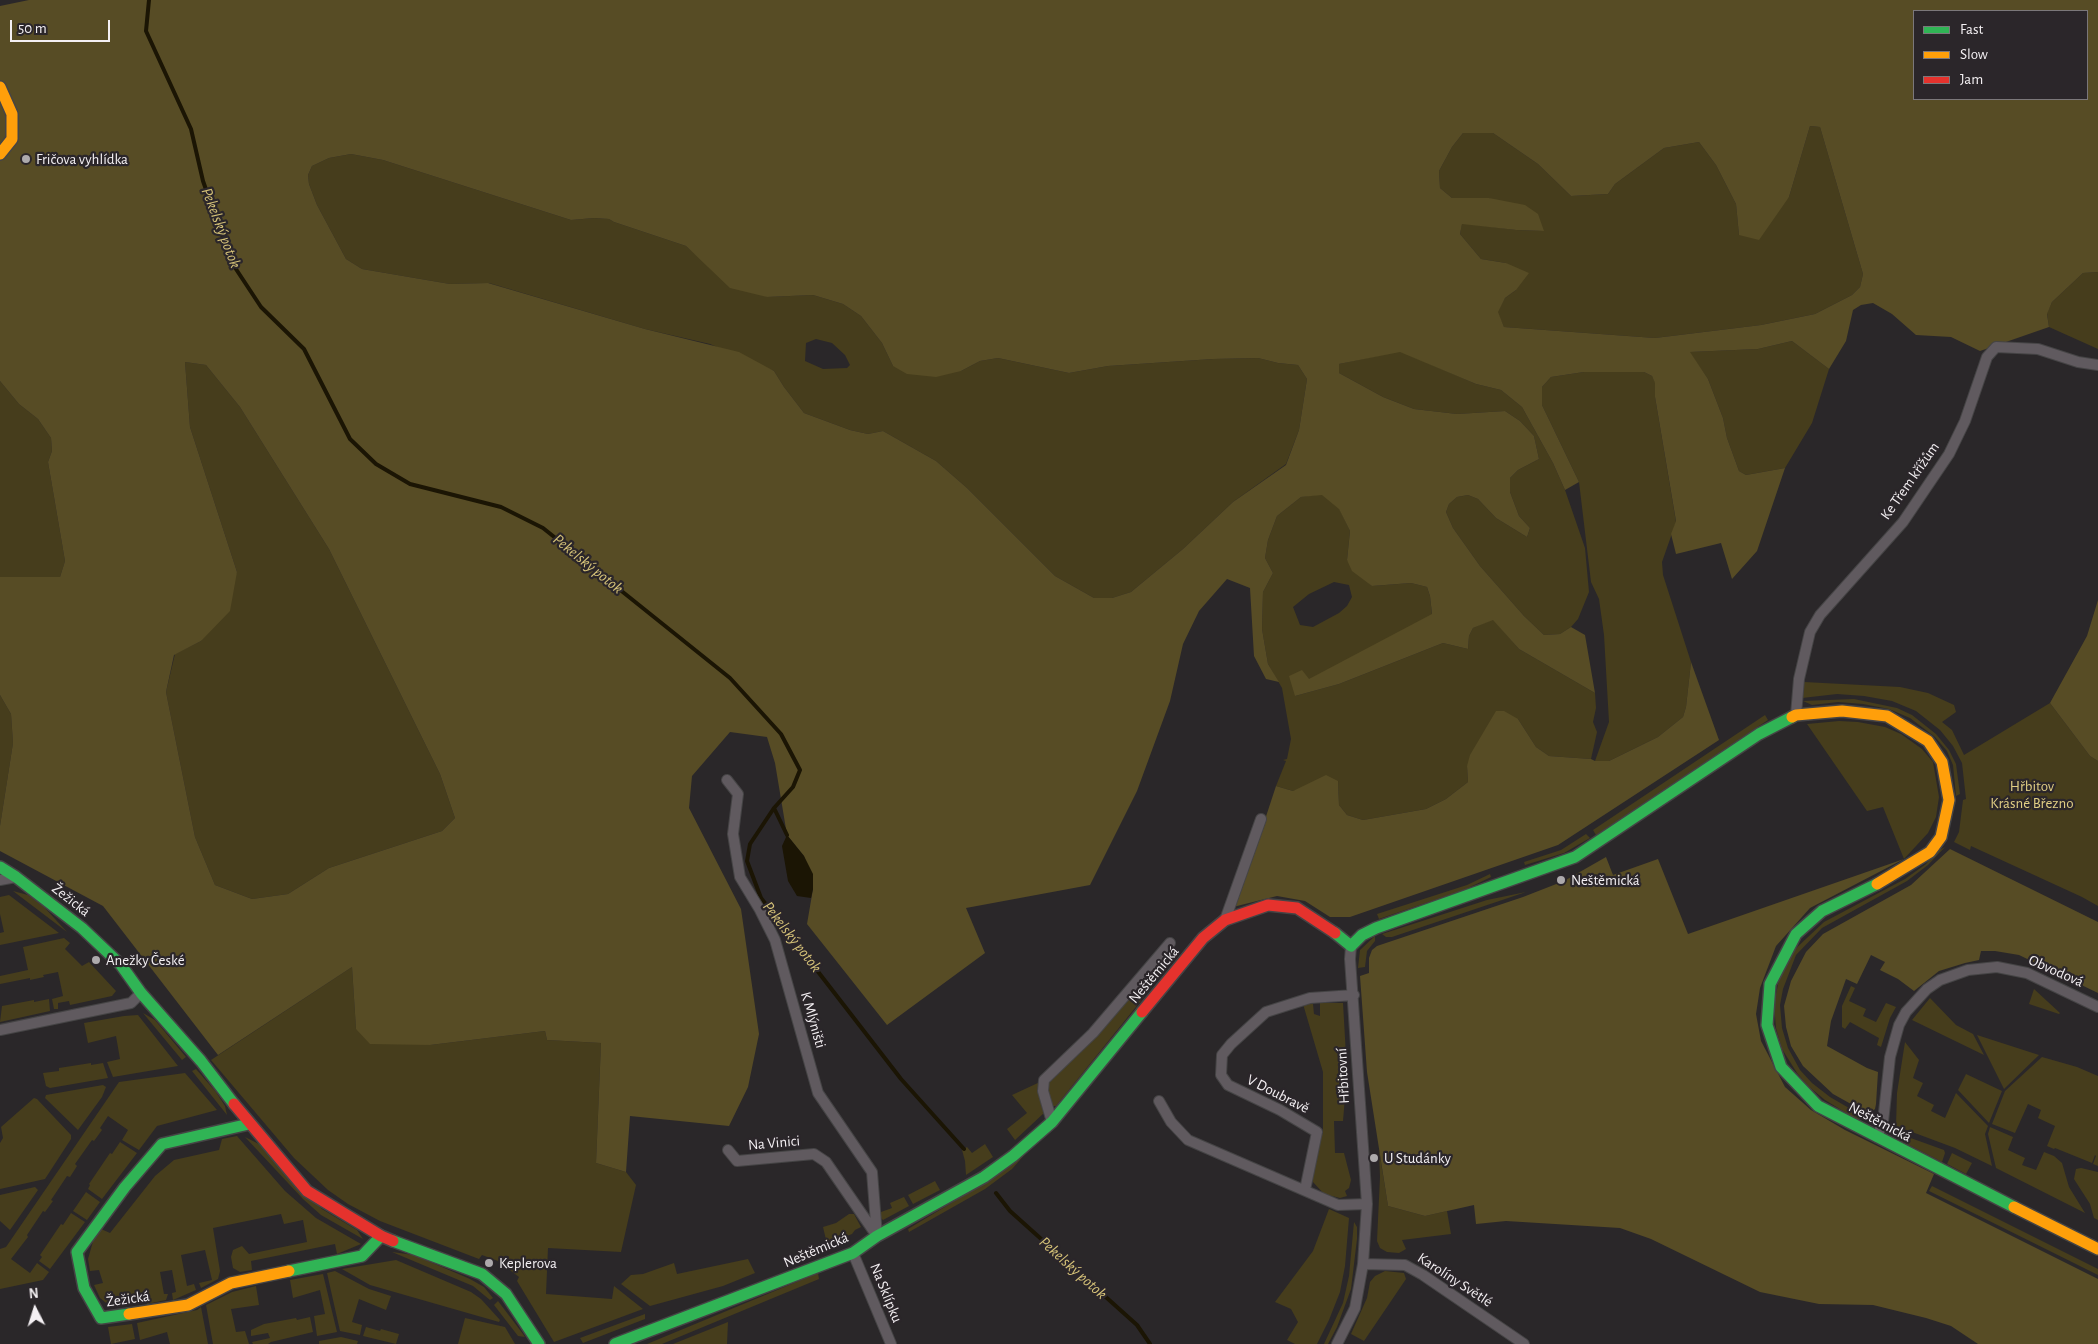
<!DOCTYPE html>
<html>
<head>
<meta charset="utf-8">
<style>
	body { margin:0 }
	#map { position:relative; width:2098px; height:1344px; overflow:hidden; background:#2a2729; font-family:"Alegreya Sans",sans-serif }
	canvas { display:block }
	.legend { position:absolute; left:1913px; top:10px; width:175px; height:90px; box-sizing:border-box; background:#2b262a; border:1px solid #7b777a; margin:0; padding:6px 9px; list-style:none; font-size:15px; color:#f4f0f3 }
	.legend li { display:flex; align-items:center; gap:10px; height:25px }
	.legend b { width:25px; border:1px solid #7b777a }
	.north { position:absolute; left:10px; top:1284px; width:50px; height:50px; -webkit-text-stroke:4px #2b262a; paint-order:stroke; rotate:355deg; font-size:14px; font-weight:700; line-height:20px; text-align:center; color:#f4f0f3 }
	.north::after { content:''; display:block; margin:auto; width:18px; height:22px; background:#f4f0f3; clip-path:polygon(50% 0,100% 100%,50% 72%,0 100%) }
	.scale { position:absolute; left:10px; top:20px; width:100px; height:22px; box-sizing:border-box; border:2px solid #f4f0f3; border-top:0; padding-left:6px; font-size:15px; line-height:18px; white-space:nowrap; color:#f4f0f3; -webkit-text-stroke:4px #2b262a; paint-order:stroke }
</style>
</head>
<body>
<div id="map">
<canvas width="2098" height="1344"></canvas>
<ul class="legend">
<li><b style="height:6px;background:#30b455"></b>Fast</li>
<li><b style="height:6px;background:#ff9f0a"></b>Slow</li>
<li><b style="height:6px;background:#e5322d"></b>Jam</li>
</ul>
<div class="north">N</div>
<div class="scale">50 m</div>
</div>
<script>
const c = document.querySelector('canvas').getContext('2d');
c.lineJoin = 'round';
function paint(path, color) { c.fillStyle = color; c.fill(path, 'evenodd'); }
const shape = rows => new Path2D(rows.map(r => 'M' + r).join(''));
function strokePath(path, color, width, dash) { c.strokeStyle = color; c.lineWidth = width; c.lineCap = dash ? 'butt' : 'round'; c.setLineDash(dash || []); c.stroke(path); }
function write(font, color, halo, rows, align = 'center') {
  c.font = font + ' "Alegreya Sans",sans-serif'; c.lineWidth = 4.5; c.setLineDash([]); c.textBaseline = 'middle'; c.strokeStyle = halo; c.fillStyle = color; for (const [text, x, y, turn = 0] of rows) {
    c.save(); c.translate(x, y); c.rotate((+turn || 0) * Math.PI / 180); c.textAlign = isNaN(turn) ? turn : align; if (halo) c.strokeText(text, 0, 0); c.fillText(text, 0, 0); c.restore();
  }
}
const green = shape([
	[1810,126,1820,127,1863,274,1860,287,1852,295,1815,314,1761,325,1655,338,1504,327,1497,312,1505,298,1516,290,1506,263,1481,259,1460,234,1462,223,1516,230,1543,231,1489,198,1452,198,1440,188,1439,171,1452,147,1463,133,1493,133,1538,164,1571,196,1608,194,1615,184,1664,148,1699,142,1716,165,1736,204,1739,235,1789,197],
	[351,154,383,160,571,220,594,218,609,219,614,222,686,246,696,255,767,297,813,295,843,304,861,316,882,343,893,366,961,371,980,361,998,358,1069,373,1108,366,1213,359,1258,358,1278,363,1298,365,1307,379,1299,430,1286,464,1233,502,1183,549,1131,592,1112,598,1094,598,1055,576,967,488,936,461,883,431,868,434,850,430,804,413,784,387,774,371,710,344,645,329,489,283,450,284,362,269,346,259,317,205,309,184,308,175,312,166,329,158],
	[816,339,832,343,845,355,850,365,847,368,823,369,805,361,806,343],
	[2098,272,2098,349,2049,327,2047,313,2052,302,2083,273],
	[1792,341,1829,369,1812,423,1785,468,1746,475,1739,471,1727,438,1723,418,1708,379,1689,352,1758,349],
	[1400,351,1476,384,1501,390,1522,407,1553,463,1565,490,1585,548,1589,592,1578,619,1571,627,1560,634,1544,635,1524,616,1480,566,1453,528,1446,512,1449,504,1457,497,1468,495,1478,499,1496,518,1527,537,1530,528,1519,516,1510,492,1510,478,1518,470,1539,459,1534,436,1520,421,1505,411,1457,414,1414,409,1383,397,1339,373,1339,364],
	[185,362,206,365,240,407,329,549,440,774,455,818,442,831,329,868,288,894,252,899,215,885,195,837,166,692,175,654,201,641,237,572,190,427],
	[1584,372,1644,372,1652,376,1655,382,1655,397,1676,522,1662,562,1663,575,1691,662,1686,707,1683,717,1658,737,1609,761,1595,761,1609,722,1604,635,1599,599,1591,582,1579,482,1542,405,1540,397,1542,387,1551,377],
	[0,381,19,404,38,419,51,438,52,451,48,462,65,561,60,577,0,577],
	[1322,494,1339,508,1350,531,1347,560,1372,586,1411,583,1427,587,1430,596,1432,615,1309,680,1295,696,1339,684,1443,643,1468,649,1469,636,1473,628,1493,619,1519,649,1595,693,1596,708,1593,722,1597,732,1591,759,1549,756,1536,747,1518,719,1467,766,1468,782,1446,799,1426,809,1363,820,1347,815,1339,805,1338,781,1293,791,1276,786,1286,761,1283,760,1287,759,1291,739,1282,688,1268,664,1262,629,1263,592,1273,573,1265,558,1268,540,1277,516,1301,497],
	[1334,582,1349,585,1352,597,1347,606,1339,613,1313,627,1300,625,1293,607,1309,594],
	[1804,682,1900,687,1928,693,1954,705,1956,712,1942,722,1952,730,1964,755,2050,703,2090,756,2098,761,2098,906,2082,897,1971,846,1970,850,1954,842,1959,832,1963,800,1966,799,1962,763,1953,746,1940,730,1916,711,1892,701,1864,696,1837,694,1802,698],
	[0,695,11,714,13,743,0,826],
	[1854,699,1897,708,1912,715,1936,734,1949,750,1956,764,1960,794,1956,796,1953,765,1947,751,1935,737,1910,718,1889,709,1863,704,1838,702,1812,705,1803,701],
	[1765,715,1768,720,1596,835,1593,830],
	[1839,721,1858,722,1885,727,1901,734,1922,749,1933,762,1939,797,1936,817,1928,833,1904,859,1883,807,1867,811,1807,724],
	[1586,834,1590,838,1564,853,1525,865,1524,862,1561,850],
	[1945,847,1928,865,1907,881,1822,928,1796,955,1783,989,1780,1005,1782,1028,1788,1048,1800,1070,1812,1083,1830,1097,1868,1119,1856,1119,1825,1100,1808,1086,1797,1073,1782,1049,1776,1028,1774,1005,1779,979,1792,952,1824,922,1905,879,1926,864,1936,852],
	[1490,874,1491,877,1464,890,1379,919,1377,914,1467,885],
	[13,891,28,895,44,907,67,932],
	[1526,892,1392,937,1386,937,1382,934,1487,900],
	[9,895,59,933,0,945,0,933,4,932,0,914,0,897],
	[1375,936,1375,941,1367,951,1365,967,1358,968,1360,950],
	[64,938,70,943,65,949,82,966,89,962,116,991,112,996,70,1005,69,1001,58,1003,58,1009,54,1009,52,999,63,996,58,972,43,975,44,977,30,980,30,978,0,984,0,976,28,970,23,947],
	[352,967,356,1029,430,1045,545,1031,547,1040,601,1043,596,1163,626,1172,636,1185,621,1252,548,1248,546,1294,612,1299,614,1286,643,1309,554,1342,517,1281,519,1277,498,1261,482,1255,479,1259,380,1221,348,1204,328,1190,294,1158,211,1060],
	[1144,982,1152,987,1056,1106,1051,1106,1046,1092,1047,1082,1084,1049],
	[1851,986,1855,988,1849,1001,1866,1009,1863,1016,1876,1022,1886,1003,1896,1007,1890,1018,1881,1047,1877,1045,1879,1038,1850,1022,1845,1029,1842,1027,1842,1006],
	[2034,989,2060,1013,2059,1014,2029,1004],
	[1930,998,1956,1025,1973,1034,1984,1055,1912,1020],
	[49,999,50,1011,0,1022,2,1006,34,1000,34,1002],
	[1320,1003,1343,1003,1347,1073,1343,1121,1334,1121,1335,1153,1344,1153,1351,1180,1349,1188,1345,1191,1347,1196,1340,1198,1324,1194,1313,1182,1312,1173,1316,1136,1323,1134,1323,1072,1303,1004,1313,1004,1314,1014,1320,1016],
	[143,1013,155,1020,186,1057,182,1060],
	[138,1015,178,1066,113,1077,107,1062,120,1059,116,1036,88,1043,84,1023,124,1016],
	[1977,1035,2039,1055,2004,1089],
	[1905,1042,1919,1060,1913,1078,1923,1083,1917,1096,1934,1105,1931,1111,1945,1118,1956,1093,1988,1126,1985,1134,1992,1166,1955,1148,1896,1126,1897,1093],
	[2042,1057,2077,1067,2098,1076,2098,1166,2093,1164,2096,1156,2095,1155,2092,1163,2055,1148,2054,1149,2047,1146,2055,1126,2038,1118,2041,1110,2028,1104,2015,1133,1992,1124,2005,1091],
	[91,1063,91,1065,103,1063,108,1078,50,1088,46,1086,43,1073,59,1071,59,1068],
	[196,1069,216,1092,225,1106,227,1115,192,1071],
	[185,1073,217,1110,157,1126,139,1150,122,1140,128,1130,108,1116,100,1128,102,1130,94,1141,92,1140,75,1164,77,1166,70,1177,67,1176,51,1200,53,1201,45,1212,43,1211,27,1235,28,1237,11,1259,30,1273,37,1263,49,1272,43,1280,0,1289,0,1249,6,1247,119,1082],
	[1966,1074,2002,1091,1989,1123,1958,1090],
	[1040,1082,1044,1113,1015,1140,1007,1129,1027,1113,1012,1095],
	[103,1085,106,1087,102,1097,78,1130,45,1098,46,1095],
	[34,1098,37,1099,71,1135,71,1139,45,1179,0,1189,0,1143,3,1138,1,1127],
	[1990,1127,2013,1137,2008,1150,2025,1158,2022,1165,2036,1170,2044,1152,2054,1156,2062,1163,2069,1187,2085,1213,1996,1168,1988,1134],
	[1894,1132,1944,1150,1945,1153,1942,1162,1899,1140],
	[237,1136,285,1191,316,1218,361,1244,337,1254,335,1244,251,1261,252,1270,240,1272,233,1268,231,1257,233,1250,242,1246,249,1254,307,1242,303,1220,284,1224,281,1214,213,1228,220,1271,218,1279,201,1288,199,1283,212,1280,205,1250,181,1255,187,1286,194,1284,196,1290,173,1300,172,1293,176,1292,172,1270,160,1272,164,1294,168,1294,166,1300,147,1304,147,1297,126,1298,125,1306,111,1307,100,1298,94,1285,103,1283,99,1270,90,1271,88,1259,94,1238,101,1229,110,1233,155,1176,174,1160,219,1150,222,1139],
	[245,1137,259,1144,322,1209,357,1230,363,1239,321,1215,303,1199],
	[120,1142,137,1153,102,1199,88,1189,90,1185,89,1184,110,1153,112,1154],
	[985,1144,993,1157,966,1175,965,1161,962,1150,967,1147,972,1153],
	[1379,1150,1388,1206,1425,1216,1447,1211,1451,1234,1402,1240,1406,1249,1399,1253,1387,1252,1380,1248,1377,1241,1380,1177],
	[1027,1152,1012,1169,985,1189,909,1232,908,1229,983,1184],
	[1952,1153,1972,1163,1966,1174,1947,1164],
	[2081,1168,2098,1172,2098,1220,2094,1218,2090,1204,2074,1179,2076,1169],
	[935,1181,940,1190,913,1204,908,1195],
	[1932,1186,2098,1269,2098,1275,1929,1191],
	[35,1187,38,1190,10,1230,0,1221,0,1195],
	[86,1192,100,1202,87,1220,73,1211],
	[904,1197,909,1206,883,1220,880,1217,881,1212,892,1208,890,1203],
	[1329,1209,1349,1218,1345,1266,1340,1292,1329,1320,1317,1344,1295,1344,1287,1340,1298,1322,1291,1309,1275,1302,1313,1251],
	[71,1213,85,1222,50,1269,39,1261,42,1257,40,1255,61,1224,63,1225],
	[849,1214,854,1214,861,1227,855,1230,852,1234,827,1244,823,1227,836,1223],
	[1354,1222,1357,1227,1357,1239,1351,1289,1337,1327,1328,1344,1324,1344,1343,1303,1349,1276],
	[392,1252,414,1255,470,1279,484,1287,493,1298,490,1300,473,1286],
	[748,1259,755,1273,723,1286,650,1306,621,1284,631,1275,643,1274,674,1263,677,1274],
	[396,1260,471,1292,481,1299,500,1320,499,1322,370,1285,342,1269],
	[335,1271,369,1289,391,1296,386,1310,359,1299,352,1322,362,1325,360,1335,340,1331,327,1273],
	[1385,1271,1404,1273,1406,1279,1364,1341,1351,1334,1367,1298,1370,1282,1375,1276],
	[818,1273,819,1279,662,1344,647,1344],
	[323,1274,337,1332,317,1336,314,1316,325,1314,320,1290,293,1298,290,1280],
	[256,1286,259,1305,231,1309,236,1332,245,1331,249,1344,213,1344,206,1305,232,1292],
	[498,1301,523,1334,525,1337,518,1336,494,1305],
	[201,1307,208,1344,170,1344,167,1332,140,1340,137,1323,197,1310],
	[645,1314,645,1319,583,1343,580,1338],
	[310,1317,313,1332,271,1342,268,1344,253,1344,252,1342,270,1338,268,1333,251,1336,251,1330,264,1324,296,1318,297,1320],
	[465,1318,505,1327,515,1344,458,1344],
	[728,1322,727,1344,673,1344],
	[132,1324,135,1339,111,1344,108,1327],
	[366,1327,380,1331,381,1329,399,1334,396,1344,363,1336],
	[341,1337,358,1341,357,1344,319,1344,319,1341]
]);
const forest = shape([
	[29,0,2098,0,2098,272,2083,273,2052,302,2047,314,2049,327,1980,351,1951,337,1916,335,1892,314,1873,303,1861,305,1853,310,1846,341,1829,369,1792,341,1758,349,1690,352,1708,379,1723,418,1727,438,1739,471,1746,475,1785,468,1757,551,1732,579,1721,543,1676,554,1671,534,1676,521,1655,397,1655,383,1652,376,1644,372,1584,372,1551,377,1542,387,1542,405,1579,482,1565,490,1553,463,1522,407,1501,390,1476,384,1400,352,1339,364,1339,373,1383,397,1414,409,1457,414,1505,411,1520,421,1534,436,1539,459,1518,470,1510,478,1510,492,1519,516,1530,528,1527,537,1496,518,1478,499,1468,495,1457,497,1449,504,1446,512,1453,528,1480,566,1524,616,1544,635,1560,634,1571,627,1585,635,1595,693,1519,649,1493,620,1473,628,1469,636,1468,649,1443,643,1339,684,1295,696,1289,676,1302,670,1309,679,1432,614,1430,596,1427,587,1411,583,1372,586,1352,571,1347,560,1350,531,1339,509,1322,495,1301,497,1277,516,1268,540,1265,558,1273,573,1263,592,1262,629,1268,664,1279,682,1266,679,1254,656,1250,588,1227,579,1199,611,1183,644,1170,701,1137,791,1090,885,966,908,985,953,887,1025,807,924,813,889,804,856,787,835,775,763,767,737,730,732,692,776,689,808,741,909,759,1034,748,1087,729,1126,630,1116,626,1172,596,1163,601,1043,547,1040,545,1031,430,1045,370,1044,356,1029,352,967,218,1055,103,906,0,851,0,826,13,743,11,714,0,695,0,577,60,577,65,561,48,462,52,451,51,438,38,419,19,404,0,381,0,6],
	[1914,11,2087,11,2087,99,1914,99],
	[1810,126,1820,127,1863,274,1860,287,1852,295,1815,314,1761,325,1655,338,1504,327,1498,312,1505,298,1516,290,1529,273,1506,263,1481,259,1460,234,1462,224,1516,230,1544,231,1538,214,1525,205,1489,198,1452,198,1440,188,1439,171,1452,147,1463,133,1493,133,1538,164,1571,196,1608,194,1615,184,1664,148,1699,142,1716,165,1736,204,1739,235,1759,240,1789,197],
	[351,154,383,160,571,220,594,218,609,219,614,222,686,246,730,288,767,297,813,295,843,304,861,316,882,343,893,366,907,374,936,377,961,371,980,361,998,358,1069,373,1108,366,1213,359,1258,358,1278,363,1298,365,1307,379,1299,430,1286,465,1233,502,1183,549,1131,592,1112,598,1094,598,1055,576,967,488,936,461,883,431,868,434,850,430,804,413,784,387,774,371,739,352,645,329,488,283,450,284,362,269,346,259,317,205,309,184,308,175,312,166,329,158],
	[185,362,206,365,240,407,329,549,440,774,455,818,442,831,329,868,288,894,252,899,215,885,195,837,166,692,174,655,201,641,230,611,237,572,190,427],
	[2098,600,2098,761,2090,756,2050,703,2087,636],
	[1691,662,1719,740,1558,845,1350,917,1330,917,1305,901,1277,896,1233,907,1253,856,1276,786,1293,791,1326,775,1338,781,1339,805,1347,815,1363,820,1426,809,1446,799,1468,782,1467,766,1470,755,1496,711,1504,711,1518,719,1536,747,1549,756,1591,759,1595,761,1609,761,1658,737,1683,717,1686,707],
	[1950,849,2098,922,2098,993,2019,955,1995,951,1981,951,1979,960,1965,963,1939,971,1914,991,1898,979,1880,970,1885,962,1871,955,1857,984,1846,979,1831,1021,1827,1046,1867,1068,1878,1072,1876,1104,1875,1109,1869,1114,1833,1094,1803,1066,1791,1046,1786,1027,1784,1006,1791,981,1806,952,1823,934,1911,885],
	[1606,857,1613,875,1658,859,1688,934,1904,859,1810,908,1776,946,1760,988,1756,1014,1761,1041,1785,1087,1811,1110,1845,1130,1934,1174,1926,1193,2098,1279,2098,1344,1978,1344,1951,1326,1926,1318,1873,1305,1819,1304,1760,1292,1651,1239,1620,1228,1506,1221,1476,1224,1474,1205,1425,1216,1388,1206,1367,1072,1360,976,1369,973,1369,958,1372,950,1377,946,1523,897,1564,881]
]);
const water = shape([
	[787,835,804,856,813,874,813,889,811,898,797,896,788,881,782,846]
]);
const stream = shape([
	[149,0,146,31,191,129,203,181,232,263,261,307,304,349,350,439,376,464,410,484,501,507,543,528,730,678,781,734,800,770,793,787,774,808,750,844,747,861,761,898,901,1079,964,1149],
	[774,808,787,835],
	[996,1193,1010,1211,1137,1325,1150,1344]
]);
const street = shape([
	[1796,715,1799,679,1810,632,1820,615,1903,522,1949,454,1965,421,1987,357,1996,347,2038,349,2078,362,2098,365],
	[727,780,738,794,733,834,740,877,760,910,775,940,818,1093,872,1172,877,1236],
	[0,880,16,877],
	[1225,920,1261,819],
	[0,1030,131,1003,141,993],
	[1159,1101,1171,1122,1188,1140,1338,1205,1367,1204],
	[1052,1122,1043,1091,1044,1080,1093,1033,1170,943],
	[1877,1137,1883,1122,1890,1057,1899,1025,1906,1012,1927,989,1940,980,1968,970,1997,967,2027,973,2098,1007],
	[728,1150,737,1161,814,1154,826,1162,877,1236],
	[1305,1190,1317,1132,1280,1110,1228,1085,1221,1075,1222,1055,1231,1044,1266,1012,1310,998,1354,995],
	[853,1253,891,1344],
	[1363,1264,1405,1265,1423,1275,1524,1344],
	[1337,1344,1355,1308,1363,1264,1367,1204,1350,959,1351,946]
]);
const fast = shape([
	[0,867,16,877,82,928,121,965,141,993,201,1061,234,1104],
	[1877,884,1822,911,1796,934,1770,984,1767,1025,1781,1067,1818,1106,2014,1207],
	[1335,933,1351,946,1362,935,1376,928,1575,857,1759,734,1792,717],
	[393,1241,482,1274,506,1294,539,1344],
	[289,1271,362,1256,381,1236],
	[129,1314,101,1318,84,1288,77,1252,125,1187,162,1144,249,1124],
	[615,1344,853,1253,877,1236,984,1177,1013,1156,1052,1122,1142,1012]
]);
const slow = shape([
	[0,87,12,114,12,139,0,154],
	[1792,717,1796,715,1842,711,1887,716,1928,741,1942,762,1949,800,1941,837,1930,852,1877,884],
	[2014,1207,2098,1249],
	[129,1314,188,1305,231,1283,289,1271]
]);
const jam = shape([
	[1142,1012,1203,938,1225,920,1268,905,1297,908,1335,933],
	[234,1104,307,1191,381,1236,393,1241]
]);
const markers = [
	[26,159,5,"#adaaac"],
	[1561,880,5,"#adaaac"],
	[96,960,5,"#adaaac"],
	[1374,1158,5,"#adaaac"],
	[489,1263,5,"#adaaac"]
];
const poiNames = [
	["Fričova vyhlídka",36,159],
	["Neštěmická",1571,880],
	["Anežky České",106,960],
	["U Studánky",1384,1158],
	["Keplerova",499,1263]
];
const streetNames = [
	["Ke Třem křížům",1910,481,-55],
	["Žežická",71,900,38],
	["Obvodová",2056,971,24],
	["Neštěmická",1154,975,-50],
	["K Mlýništi",813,1020,74],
	["Hřbitovní",1343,1076,-93],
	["V Doubravě",1278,1094,27],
	["Neštěmická",1880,1122,28],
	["Na Vinici",774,1143,-5],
	["Neštěmická",816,1250,-23],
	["Karolíny Světlé",1455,1280,33],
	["Na Sklípku",886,1293,68],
	["Žežická",128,1299,-8]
];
const parkNames = [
	["Hřbitov",2032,786],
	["Krásné Březno",2032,803]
];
const waterNames = [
	["Pekelský potok",221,228,69],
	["Pekelský potok",588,564,39],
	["Pekelský potok",792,937,52],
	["Pekelský potok",1073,1268,42]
];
paint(green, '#463d1c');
paint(forest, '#574c25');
paint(water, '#1b1504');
strokePath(stream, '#1b1504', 4);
strokePath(street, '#454445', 12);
strokePath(fast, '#454445', 14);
strokePath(slow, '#454445', 14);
strokePath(jam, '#454445', 14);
strokePath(street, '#605a5f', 10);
strokePath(fast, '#30b455', 11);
strokePath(slow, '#ff9f0a', 11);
strokePath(jam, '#e5322d', 11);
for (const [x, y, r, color] of markers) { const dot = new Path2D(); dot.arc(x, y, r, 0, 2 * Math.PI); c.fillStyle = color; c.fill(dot); strokePath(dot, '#2b262a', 2); }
write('15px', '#f4f0f3', '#2b262a', poiNames, 'left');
write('15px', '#f4f0f3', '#2b262a', streetNames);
write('15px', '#e1ce84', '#2b262a', parkNames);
write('italic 16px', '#d5c278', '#2b262a', waterNames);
</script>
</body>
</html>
